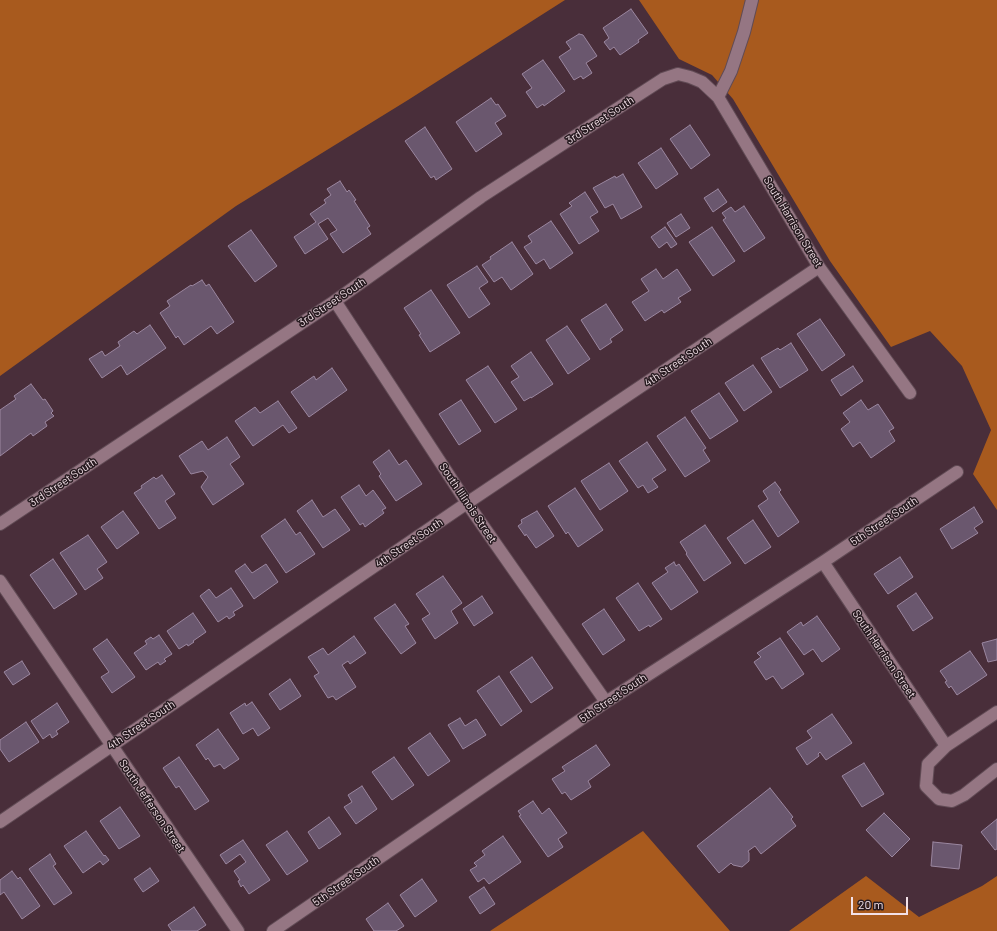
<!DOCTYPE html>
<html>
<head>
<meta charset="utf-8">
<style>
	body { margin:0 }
	#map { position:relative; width:997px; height:931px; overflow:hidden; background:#492e3a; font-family:Barlow,sans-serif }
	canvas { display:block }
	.scale { position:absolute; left:851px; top:897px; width:57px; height:18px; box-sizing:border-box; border:2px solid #f3e1e8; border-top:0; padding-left:5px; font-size:12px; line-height:14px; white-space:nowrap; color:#f3e1e8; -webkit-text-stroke:3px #271b20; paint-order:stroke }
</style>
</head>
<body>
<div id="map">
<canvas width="997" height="931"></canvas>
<div class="scale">20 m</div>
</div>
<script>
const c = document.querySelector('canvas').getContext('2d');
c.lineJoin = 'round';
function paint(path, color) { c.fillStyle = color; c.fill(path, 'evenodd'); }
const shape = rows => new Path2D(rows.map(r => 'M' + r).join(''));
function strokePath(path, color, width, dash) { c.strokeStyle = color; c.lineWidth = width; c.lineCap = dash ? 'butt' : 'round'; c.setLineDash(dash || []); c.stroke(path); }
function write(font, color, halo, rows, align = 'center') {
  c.font = font + ' Barlow,sans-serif'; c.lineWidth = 3; c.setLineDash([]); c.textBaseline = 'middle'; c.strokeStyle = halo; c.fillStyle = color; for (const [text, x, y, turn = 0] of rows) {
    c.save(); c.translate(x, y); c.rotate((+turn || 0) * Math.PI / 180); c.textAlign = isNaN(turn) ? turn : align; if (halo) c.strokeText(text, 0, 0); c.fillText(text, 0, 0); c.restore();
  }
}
const forest = shape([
	[0,0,565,0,408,100,236,206,0,376],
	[639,0,997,0,997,510,973,474,991,430,962,366,930,331,891,347,830,261,733,99,712,75,679,59],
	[643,831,730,931,490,931],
	[866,876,919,917,982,886,997,876,997,931,789,931]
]);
const building = shape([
	[631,9,648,33,638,40,639,42,620,55,614,47,610,50,604,42,609,38,603,28,631,9],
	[579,34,583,35,597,56,586,63,592,73,583,79,581,76,574,80,559,57,571,49,566,42,579,34],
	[543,60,565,91,544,106,543,104,537,108,526,92,532,88,522,74,543,60],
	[491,98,496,105,498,104,506,116,495,123,502,134,476,152,456,122,491,98],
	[690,125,710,155,691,169,670,139,690,125],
	[425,127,452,169,436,180,434,176,431,178,405,141,425,127],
	[661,148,678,174,656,189,638,163,661,148],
	[623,174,642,207,621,219,613,204,605,208,593,188,615,176,616,178,623,174],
	[340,181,347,192,349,190,356,200,354,201,370,226,367,228,371,234,343,253,330,234,337,230,328,218,318,224,328,239,305,254,294,237,316,222,310,214,326,203,324,200,331,195,327,189,340,181],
	[718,189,727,202,713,212,704,198,718,189],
	[585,192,598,212,590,217,599,231,579,244,560,214,572,206,569,203,585,192],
	[744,206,765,238,744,252,723,220,726,218,722,213,731,207,735,212,744,206],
	[681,214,690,228,676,237,667,223,681,214],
	[551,221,573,253,550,269,544,259,536,264,524,247,532,242,528,236,551,221],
	[665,227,677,244,671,248,667,242,659,248,651,237,665,227],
	[712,227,735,261,713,276,689,242,712,227],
	[251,230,277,266,255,282,228,246,251,230],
	[512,242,533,274,511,290,502,277,494,282,482,265,491,259,490,257,512,242],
	[477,266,488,282,479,288,490,304,469,318,447,285,477,266],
	[656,269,663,279,677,269,691,290,678,298,681,302,664,313,662,310,645,321,632,302,649,291,641,279,656,269],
	[202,280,206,286,209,284,234,322,217,334,211,326,184,345,178,336,176,338,160,313,170,306,167,301,191,285,192,286,202,280],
	[431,290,460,333,430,352,419,335,421,334,404,308,431,290],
	[606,304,623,330,610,339,612,342,600,350,581,320,606,304],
	[820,319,845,355,822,371,797,334,820,319],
	[150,325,166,348,127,375,121,365,102,378,89,359,102,351,105,356,120,346,118,342,134,331,137,334,150,325],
	[567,326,590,359,568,374,546,340,567,326],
	[791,343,808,370,780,388,761,358,778,348,780,350,791,343],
	[531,352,553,384,531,398,531,397,524,401,511,382,519,377,511,366,531,352],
	[753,365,772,392,744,411,725,383,753,365],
	[488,366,517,409,495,423,466,380,488,366],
	[853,366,863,381,841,396,831,380,853,366],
	[332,368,347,390,309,417,291,392,314,376,316,380,332,368],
	[31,384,43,400,45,399,53,411,51,413,54,416,45,422,47,426,33,436,31,433,0,456,0,410,16,399,14,396,31,384],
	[719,393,738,421,710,439,691,411,719,393],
	[461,400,481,431,459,445,439,414,461,400],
	[861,400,868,410,878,404,894,428,889,431,895,441,871,458,860,442,853,447,841,429,850,422,843,413,861,400],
	[278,401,297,428,289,433,283,425,253,446,235,421,255,407,260,413,278,401],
	[685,417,706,448,703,450,710,461,685,477,657,436,685,417],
	[227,437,240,457,230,464,244,484,213,505,201,487,208,477,203,471,191,474,179,456,202,441,208,450,227,437],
	[647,442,666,470,652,479,658,487,648,493,643,485,638,488,619,461,647,442],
	[389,450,399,465,406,460,422,484,396,501,379,476,381,474,373,462,389,450],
	[609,463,628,491,600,510,581,481,609,463],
	[162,475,175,494,165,501,176,518,159,529,134,493,142,488,141,486,154,477,156,479,162,475],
	[775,482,781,490,779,492,799,522,778,537,758,506,768,499,763,491,775,482],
	[359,485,366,496,373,490,386,508,382,510,384,513,365,527,363,523,360,525,341,497,359,485],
	[575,488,603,530,578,547,568,532,566,534,548,506,575,488],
	[312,500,323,517,335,509,350,530,323,548,297,511,312,500],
	[974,507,983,522,974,528,978,533,952,549,940,529,974,507],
	[123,511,139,533,117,549,101,527,123,511],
	[537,511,554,536,536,548,526,534,525,536,518,526,522,523,521,520,537,511],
	[285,519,296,535,300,532,315,554,286,573,261,536,285,519],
	[753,520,771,547,745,564,727,538,753,520],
	[705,525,731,563,704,581,686,554,687,553,680,542,705,525],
	[88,535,107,562,97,569,103,578,85,590,60,553,88,535],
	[900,557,913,577,888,594,874,574,900,557],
	[53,559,77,594,54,609,30,575,53,559],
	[674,562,676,566,679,564,698,592,671,610,652,583,668,572,665,568,674,562],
	[245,564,252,573,266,564,278,582,254,599,235,571,245,564],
	[443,576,462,603,451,611,458,623,435,639,422,619,430,614,416,594,443,576],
	[638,583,662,619,650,627,649,625,639,631,616,598,638,583],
	[231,588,243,606,233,612,235,615,229,619,227,616,218,622,200,596,209,589,216,598,231,588],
	[916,593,933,618,913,631,897,606,916,593],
	[482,596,493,613,474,626,463,609,482,596],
	[395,604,409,624,405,626,416,643,401,654,374,618,395,604],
	[604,609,625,640,603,655,582,624,604,609],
	[193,613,206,632,193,641,194,642,188,646,187,644,179,649,167,631,193,613],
	[817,616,840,649,822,662,813,649,804,655,787,632,801,622,803,626,817,616],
	[159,635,172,654,164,659,166,661,160,665,158,662,146,670,134,653,147,644,145,641,151,637,153,639,159,635],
	[354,636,366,653,350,664,348,661,342,665,356,687,336,700,333,696,328,698,314,676,319,673,308,657,323,648,328,655,354,636],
	[780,638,804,674,782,689,773,676,766,680,754,662,761,657,757,653,780,638],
	[107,639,135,677,112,693,101,677,109,672,93,649,107,639],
	[997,639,997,660,988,662,982,643,997,639],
	[970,651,987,675,957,695,951,686,949,688,945,682,947,681,940,671,970,651],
	[532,657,553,688,531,703,510,672,532,657],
	[22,661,30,674,13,685,4,672,22,661],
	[499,676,522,711,501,726,477,691,499,676],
	[290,679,301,696,280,710,269,694,290,679],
	[252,702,270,728,258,736,253,728,243,734,230,713,245,703,246,706,252,702],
	[57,703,69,722,56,731,58,734,52,738,50,734,43,739,31,721,57,703],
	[832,714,852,743,826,760,820,752,818,754,819,756,807,765,796,748,812,738,807,731,832,714],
	[460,718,465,726,476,719,486,735,463,749,448,725,460,718],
	[26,722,39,742,9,762,0,749,0,740,26,722],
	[218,729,239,759,224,769,220,764,214,767,208,758,206,760,196,745,218,729],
	[430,733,450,761,428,776,408,748,430,733],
	[596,745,610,765,588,781,591,787,571,800,565,792,562,794,552,779,565,771,562,767,596,745],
	[179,757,209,801,195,810,179,786,176,788,163,768,179,757],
	[394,757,414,785,392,800,372,772,394,757],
	[864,763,884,794,862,807,842,776,864,763],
	[362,786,377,809,356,824,344,807,352,802,348,795,362,786],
	[770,788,793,817,791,819,796,826,761,854,755,846,748,851,749,853,749,861,742,867,733,865,731,863,719,873,697,846,770,788],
	[533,801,542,814,549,808,567,833,558,839,563,847,548,857,519,816,521,815,518,811,533,801],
	[120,807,140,836,119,849,100,821,120,807],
	[884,813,910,839,892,857,866,830,884,813],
	[329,817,341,834,319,849,308,832,329,817],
	[997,819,997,849,995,850,981,832,997,819],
	[86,831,104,856,105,855,109,860,103,865,100,861,83,873,64,846,86,831],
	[287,831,308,861,287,875,266,845,287,831],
	[503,836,521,862,489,884,484,878,478,882,470,870,477,866,474,863,485,855,482,851,503,836],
	[243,840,270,880,249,894,243,885,241,887,238,881,240,880,234,871,246,862,240,854,226,864,220,855,243,840],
	[933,842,962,845,959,869,931,866,933,842],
	[50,854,56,864,53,866,72,893,54,905,29,869,50,854],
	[150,868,159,881,143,892,134,879,150,868],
	[12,871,18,879,20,877,40,906,22,919,4,892,0,895,0,880,12,871],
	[422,879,437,901,415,917,400,895,422,879],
	[484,887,495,904,480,914,469,897,484,887],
	[388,903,404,926,396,931,374,931,366,919,388,903],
	[194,907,206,925,197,931,172,931,168,925,194,907]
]);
const minor = shape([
	[718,97,731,71,744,32,752,0],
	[335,301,467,503,606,702],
	[0,524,335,301,481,197,663,79,678,74,690,77,702,82,718,97,819,267,910,393],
	[823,562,946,746],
	[0,581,238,931],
	[997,712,946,746,928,764,926,786,939,799,952,801,964,795,997,769],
	[0,822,467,503,819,267],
	[273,931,606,702,823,562,957,472]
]);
const streetNames = [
	["3rd Street South",600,120,-33],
	["South Harrison Street",793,222,59],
	["3rd Street South",332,302,-34],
	["4th Street South",678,362,-34],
	["3rd Street South",63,482,-34],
	["South Illinois Street",468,503,56],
	["5th Street South",884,521,-34],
	["4th Street South",409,543,-34],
	["South Harrison Street",884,654,56],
	["5th Street South",613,698,-34],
	["4th Street South",141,725,-34],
	["South Jefferson Street",152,806,56],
	["5th Street South",346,881,-35]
];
paint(forest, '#a85a1e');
paint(building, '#6a576e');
strokePath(building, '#9b87a0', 1);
strokePath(minor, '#614b55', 14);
strokePath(minor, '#957683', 12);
write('11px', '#f3e1e8', '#271b20', streetNames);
</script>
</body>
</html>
